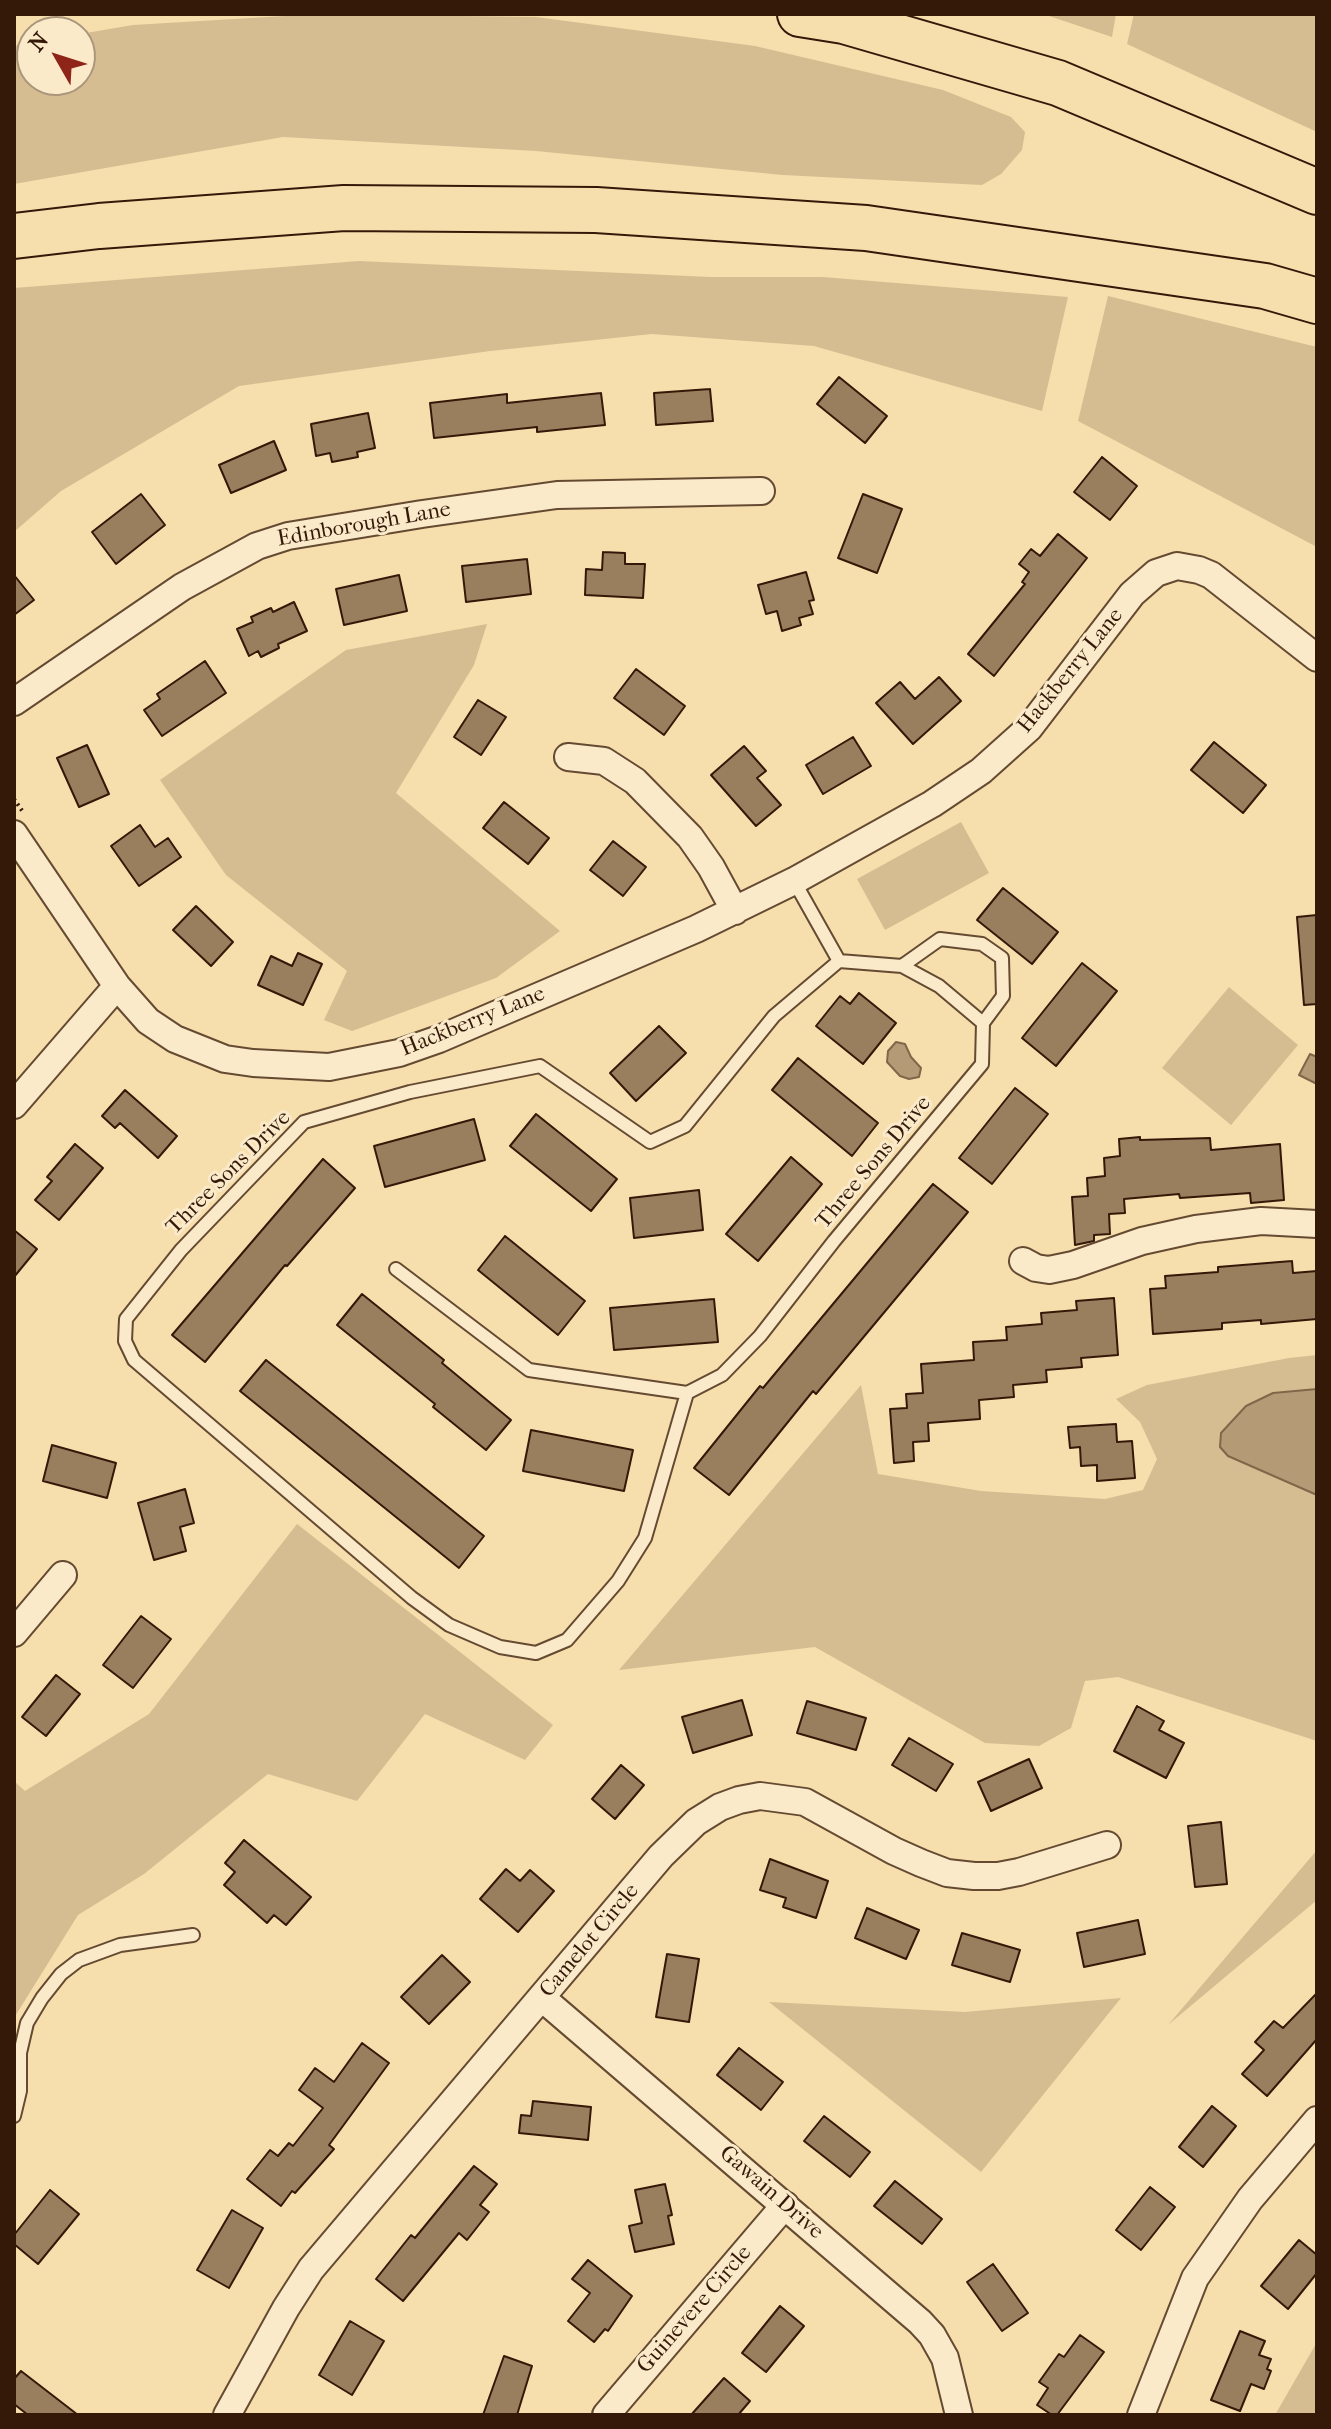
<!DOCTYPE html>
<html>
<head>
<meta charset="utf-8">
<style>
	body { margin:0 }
	#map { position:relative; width:1331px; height:2429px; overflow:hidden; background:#f7dead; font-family:"IM FELL French Canon",serif }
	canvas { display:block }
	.frame { position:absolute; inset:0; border:16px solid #341909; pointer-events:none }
	.north { position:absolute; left:16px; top:16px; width:80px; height:80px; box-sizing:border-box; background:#faeaca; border:2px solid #ab967d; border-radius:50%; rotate:309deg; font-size:22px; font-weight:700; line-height:32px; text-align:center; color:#341909 }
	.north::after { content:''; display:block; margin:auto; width:28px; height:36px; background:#8f2418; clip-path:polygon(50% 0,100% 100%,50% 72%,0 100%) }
</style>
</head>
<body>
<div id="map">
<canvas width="1331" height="2429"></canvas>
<div class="frame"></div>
<div class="north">N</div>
</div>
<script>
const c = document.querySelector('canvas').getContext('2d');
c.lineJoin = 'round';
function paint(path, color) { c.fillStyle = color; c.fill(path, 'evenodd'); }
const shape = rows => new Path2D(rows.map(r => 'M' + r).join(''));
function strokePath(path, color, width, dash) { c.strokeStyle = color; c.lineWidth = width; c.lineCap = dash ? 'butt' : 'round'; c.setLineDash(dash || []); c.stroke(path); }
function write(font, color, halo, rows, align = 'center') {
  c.font = font + ' "IM FELL French Canon",serif'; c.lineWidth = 6; c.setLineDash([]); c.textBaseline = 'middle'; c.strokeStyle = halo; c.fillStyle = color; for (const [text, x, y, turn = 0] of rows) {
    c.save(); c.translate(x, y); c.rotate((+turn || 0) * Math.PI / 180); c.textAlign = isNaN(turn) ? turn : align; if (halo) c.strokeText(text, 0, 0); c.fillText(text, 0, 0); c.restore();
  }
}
const green = shape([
	[318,14,536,17,755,46,943,90,1011,117,1025,132,1022,150,1001,174,982,185,783,175,536,151,283,137,14,184,14,46,32,43,32,80,80,80,80,34,133,25],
	[1043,14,1116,14,1112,37],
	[1134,14,1317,14,1317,132,1127,44],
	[359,261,710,277,823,277,1068,297,1042,411,814,346,652,334,490,351,239,386,61,491,14,532,14,288],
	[1108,296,1317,347,1317,547,1078,421],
	[487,624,474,665,396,793,560,931,496,978,352,1031,324,1020,347,971,226,875,160,780,346,650],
	[961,822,989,873,885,930,857,879],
	[1229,987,1298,1045,1231,1125,1162,1068],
	[1317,1355,1317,1741,1118,1677,1085,1681,1071,1728,1039,1746,985,1743,815,1647,619,1670,861,1385,878,1474,981,1491,1105,1499,1143,1490,1157,1459,1140,1422,1116,1399,1147,1385,1289,1358],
	[297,1524,553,1725,525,1760,425,1714,357,1801,268,1774,144,1874,78,1915,14,2018,14,1781,25,1791,149,1714],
	[1317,1850,1317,1900,1168,2025],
	[1121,1998,981,2172,769,2002,965,2012],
	[1317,2342,1317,2415,1275,2415]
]);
const water = shape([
	[896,1042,905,1044,911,1057,921,1068,919,1077,909,1079,900,1076,887,1062,888,1051,896,1042],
	[1310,1054,1317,1057,1317,1084,1299,1075,1310,1054],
	[1317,1389,1317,1495,1228,1456,1220,1447,1221,1433,1246,1406,1273,1393,1317,1389]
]);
const building = shape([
	[839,377,887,416,865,443,817,404,839,377],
	[710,389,713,421,656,425,654,393,710,389],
	[601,393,605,425,537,432,537,427,434,438,430,403,507,394,507,403,601,393],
	[368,413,375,448,357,452,358,457,332,462,330,453,316,456,311,424,368,413],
	[274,441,286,470,231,493,219,465,274,441],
	[1102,457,1137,486,1110,520,1074,492,1102,457],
	[141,494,165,525,116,564,92,532,141,494],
	[863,494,902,509,877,573,838,558,863,494],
	[1058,534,1087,558,994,676,968,654,1025,584,1022,582,1029,572,1019,564,1031,549,1040,556,1058,534],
	[603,552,625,553,625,564,645,564,643,598,585,595,586,569,602,570,603,552],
	[527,559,531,594,466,602,462,566,527,559],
	[806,572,814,600,809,601,813,614,799,618,801,625,782,631,777,611,766,614,758,585,806,572],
	[14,575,34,600,14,615,14,575],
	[399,575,407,611,344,625,336,589,399,575],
	[294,602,307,631,278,644,279,648,261,657,258,651,249,656,237,629,253,622,251,617,271,608,273,612,294,602],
	[205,661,226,693,162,736,144,710,160,699,157,694,205,661],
	[636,669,685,706,664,735,614,698,636,669],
	[939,677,961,701,913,744,876,703,900,682,915,699,939,677],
	[478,700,506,717,481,755,454,737,478,700],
	[853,737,871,766,823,794,806,765,853,737],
	[1214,742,1266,785,1243,813,1191,770,1214,742],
	[87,745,109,794,79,807,57,758,87,745],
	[744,746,766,771,757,778,781,805,756,826,711,775,744,746],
	[504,802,549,838,528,864,483,828,504,802],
	[140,825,155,847,168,838,181,857,139,886,111,846,140,825],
	[613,841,646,867,623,896,590,870,613,841],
	[1003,888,1058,932,1032,964,977,920,1003,888],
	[196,906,233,942,211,966,173,930,196,906],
	[1317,915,1317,1004,1304,1005,1297,917,1317,915],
	[298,953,322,964,303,1005,258,985,271,956,292,966,298,953],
	[1082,963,1117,991,1056,1066,1022,1038,1082,963],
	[859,993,896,1023,863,1064,816,1026,840,996,850,1004,859,993],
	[659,1026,686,1053,636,1101,610,1073,659,1026],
	[798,1058,878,1123,852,1156,772,1090,798,1058],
	[1015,1088,1048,1114,992,1184,959,1158,1015,1088],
	[125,1090,177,1136,158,1158,120,1123,115,1128,102,1116,125,1090],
	[536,1114,617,1179,591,1211,510,1146,536,1114],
	[474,1119,485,1160,385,1187,374,1146,474,1119],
	[1140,1137,1140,1140,1210,1138,1211,1150,1280,1144,1284,1200,1251,1203,1250,1193,1180,1198,1179,1194,1124,1199,1125,1213,1109,1214,1110,1234,1094,1235,1094,1241,1075,1245,1072,1197,1088,1196,1087,1178,1105,1176,1104,1158,1120,1156,1119,1139,1140,1137],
	[75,1144,103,1168,59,1220,35,1200,52,1181,47,1177,75,1144],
	[791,1157,822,1184,758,1261,726,1234,791,1157],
	[323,1159,355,1188,287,1266,285,1265,205,1362,172,1335,323,1159],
	[933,1184,968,1212,816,1394,813,1391,729,1495,694,1468,760,1386,763,1388,933,1184],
	[699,1190,703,1230,634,1238,630,1198,699,1190],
	[14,1230,37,1249,14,1277,14,1230],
	[505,1236,585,1301,558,1335,478,1270,505,1236],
	[1292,1261,1293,1273,1317,1271,1317,1319,1261,1324,1261,1320,1222,1323,1222,1329,1153,1334,1150,1289,1166,1288,1165,1276,1218,1272,1218,1267,1292,1261],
	[362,1294,444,1360,442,1363,511,1420,486,1450,433,1407,435,1404,337,1325,362,1294],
	[1114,1298,1118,1355,1081,1358,1082,1367,1046,1370,1047,1382,1013,1385,1014,1397,979,1400,980,1419,928,1423,929,1441,913,1442,914,1461,894,1463,890,1409,907,1408,906,1394,923,1393,921,1364,974,1360,973,1342,1007,1340,1006,1327,1042,1324,1041,1313,1077,1310,1076,1301,1114,1298],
	[714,1299,718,1342,614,1350,610,1308,714,1299],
	[266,1360,484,1536,459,1568,240,1391,266,1360],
	[1116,1424,1117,1442,1132,1441,1135,1478,1097,1481,1097,1465,1081,1466,1080,1447,1070,1448,1068,1427,1116,1424],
	[531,1430,633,1450,624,1491,523,1471,531,1430],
	[52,1445,116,1463,107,1498,43,1481,52,1445],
	[185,1489,194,1523,180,1527,186,1551,154,1560,138,1503,185,1489],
	[141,1616,171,1639,133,1688,103,1665,141,1616],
	[56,1675,80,1694,46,1736,22,1717,56,1675],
	[742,1700,752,1735,693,1753,682,1717,742,1700],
	[807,1701,866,1718,856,1750,797,1733,807,1701],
	[1137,1706,1164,1721,1159,1730,1184,1743,1166,1778,1114,1751,1137,1706],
	[909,1738,953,1764,936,1791,892,1765,909,1738],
	[1029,1759,1042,1788,991,1811,978,1782,1029,1759],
	[621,1765,644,1785,615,1819,592,1799,621,1765],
	[1221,1822,1227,1884,1195,1887,1188,1826,1221,1822],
	[244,1840,311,1897,286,1925,274,1915,267,1923,224,1885,235,1872,225,1863,244,1840],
	[770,1859,828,1881,816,1918,783,1907,786,1898,760,1890,770,1859],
	[506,1869,520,1881,530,1870,554,1891,518,1932,480,1899,506,1869],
	[867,1908,919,1930,906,1959,855,1938,867,1908],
	[1138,1920,1145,1954,1084,1967,1077,1933,1138,1920],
	[962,1933,1020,1950,1010,1982,952,1965,962,1933],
	[667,1954,699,1959,689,2022,656,2017,667,1954],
	[442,1955,470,1982,429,2024,401,1997,442,1955],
	[1317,1993,1317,2039,1267,2096,1242,2074,1264,2050,1255,2042,1274,2021,1283,2028,1317,1993],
	[362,2043,389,2063,329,2145,334,2149,295,2193,292,2191,281,2206,247,2179,270,2150,278,2156,289,2143,293,2146,323,2108,299,2090,315,2068,334,2082,362,2043],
	[739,2048,783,2082,761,2110,717,2075,739,2048],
	[533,2101,591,2107,588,2140,519,2133,521,2115,531,2116,533,2101],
	[1212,2106,1236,2126,1203,2167,1179,2147,1212,2106],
	[824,2116,870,2152,850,2177,804,2141,824,2116],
	[474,2166,497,2184,480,2205,489,2212,467,2240,459,2233,403,2301,376,2279,411,2235,415,2238,474,2166],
	[895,2181,942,2219,922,2244,874,2206,895,2181],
	[665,2184,672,2215,668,2216,674,2244,635,2252,629,2226,642,2223,635,2190,665,2184],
	[1150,2187,1175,2207,1141,2250,1116,2230,1150,2187],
	[50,2190,79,2214,38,2264,14,2244,14,2235,50,2190],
	[232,2210,263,2228,229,2288,197,2270,232,2210],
	[1299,2240,1317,2255,1317,2273,1288,2309,1261,2286,1299,2240],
	[588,2260,632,2296,608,2331,605,2329,594,2342,568,2321,590,2293,572,2279,588,2260],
	[993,2264,1028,2313,1002,2331,967,2282,993,2264],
	[780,2306,804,2326,766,2372,742,2353,780,2306],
	[350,2321,384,2341,352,2395,319,2375,350,2321],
	[1240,2331,1265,2341,1259,2355,1271,2359,1267,2369,1271,2371,1264,2389,1251,2384,1240,2411,1211,2400,1240,2331],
	[1080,2335,1104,2352,1057,2415,1052,2415,1037,2405,1048,2388,1039,2382,1059,2354,1064,2357,1080,2335],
	[504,2356,532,2366,517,2415,483,2415,504,2356],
	[21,2371,78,2415,28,2415,14,2404,14,2379,21,2371],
	[724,2378,750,2401,738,2415,691,2415,724,2378]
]);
const path = shape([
	[14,799,23,812]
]);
const service = shape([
	[902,966,939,986,983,1023],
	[396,1269,529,1370,687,1393,722,1375,760,1336,834,1241,982,1064,983,1023,1003,996,1002,958,982,944,940,939,902,966,839,961],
	[687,1393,645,1538,618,1581,567,1640,536,1653,500,1647,449,1625,412,1598,134,1360,125,1341,126,1319,181,1250,304,1122,410,1092,540,1066,650,1142,685,1126,774,1016,839,961,794,881],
	[14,2116,20,2091,20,2053,27,2023,42,1998,61,1974,79,1960,120,1945,193,1935]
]);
const minor = shape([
	[14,702,182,587,257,546,288,536,422,514,557,495,761,491],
	[568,757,604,761,635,781,690,837,711,867,735,911],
	[14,834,117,986,148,1021,175,1039,225,1059,253,1063,329,1067,399,1053,439,1039,696,929,794,881,932,804,981,771,1029,728,1132,594,1156,573,1177,566,1199,570,1211,575,1317,658],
	[14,1105,117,986],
	[1023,1261,1036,1268,1049,1270,1073,1265,1142,1241,1196,1229,1261,1221,1317,1224],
	[14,1633,63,1575],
	[542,1998,920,2322,932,2335,945,2358,959,2415],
	[227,2415,286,2308,311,2269,661,1856,696,1822,720,1807,739,1800,760,1796,805,1802,894,1851,921,1863,947,1873,974,1876,998,1876,1019,1872,1107,1845],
	[606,2415,785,2205],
	[1141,2415,1195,2278,1250,2199,1317,2120]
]);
const motorway = shape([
	[800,14,844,21,1058,83,1317,192],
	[14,236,99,226,344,208,596,210,866,228,1265,286,1317,301]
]);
const streetNames = [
	["Edinborough Lane",364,525,-10],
	["Hackberry Lane",1071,671,-51],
	["Hackberry Lane",473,1022,-22],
	["Three Sons Drive",874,1163,-50],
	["Three Sons Drive",229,1173,-45],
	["Camelot Circle",590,1941,-50],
	["Gawain Drive",771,2193,41],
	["Guinevere Circle",695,2310,-49]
];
paint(green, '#d6bd91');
paint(water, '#b59b75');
strokePath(water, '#81674a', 2);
paint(building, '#997f5e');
strokePath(building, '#341909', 2);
strokePath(service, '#654a32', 16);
strokePath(minor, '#654a32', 30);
strokePath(motorway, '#341909', 48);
strokePath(path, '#341909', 4, [2, 4]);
strokePath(service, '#faeaca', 12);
strokePath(minor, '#faeaca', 26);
strokePath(motorway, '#f7dead', 44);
write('22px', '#341909', '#faeaca', streetNames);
</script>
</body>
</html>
